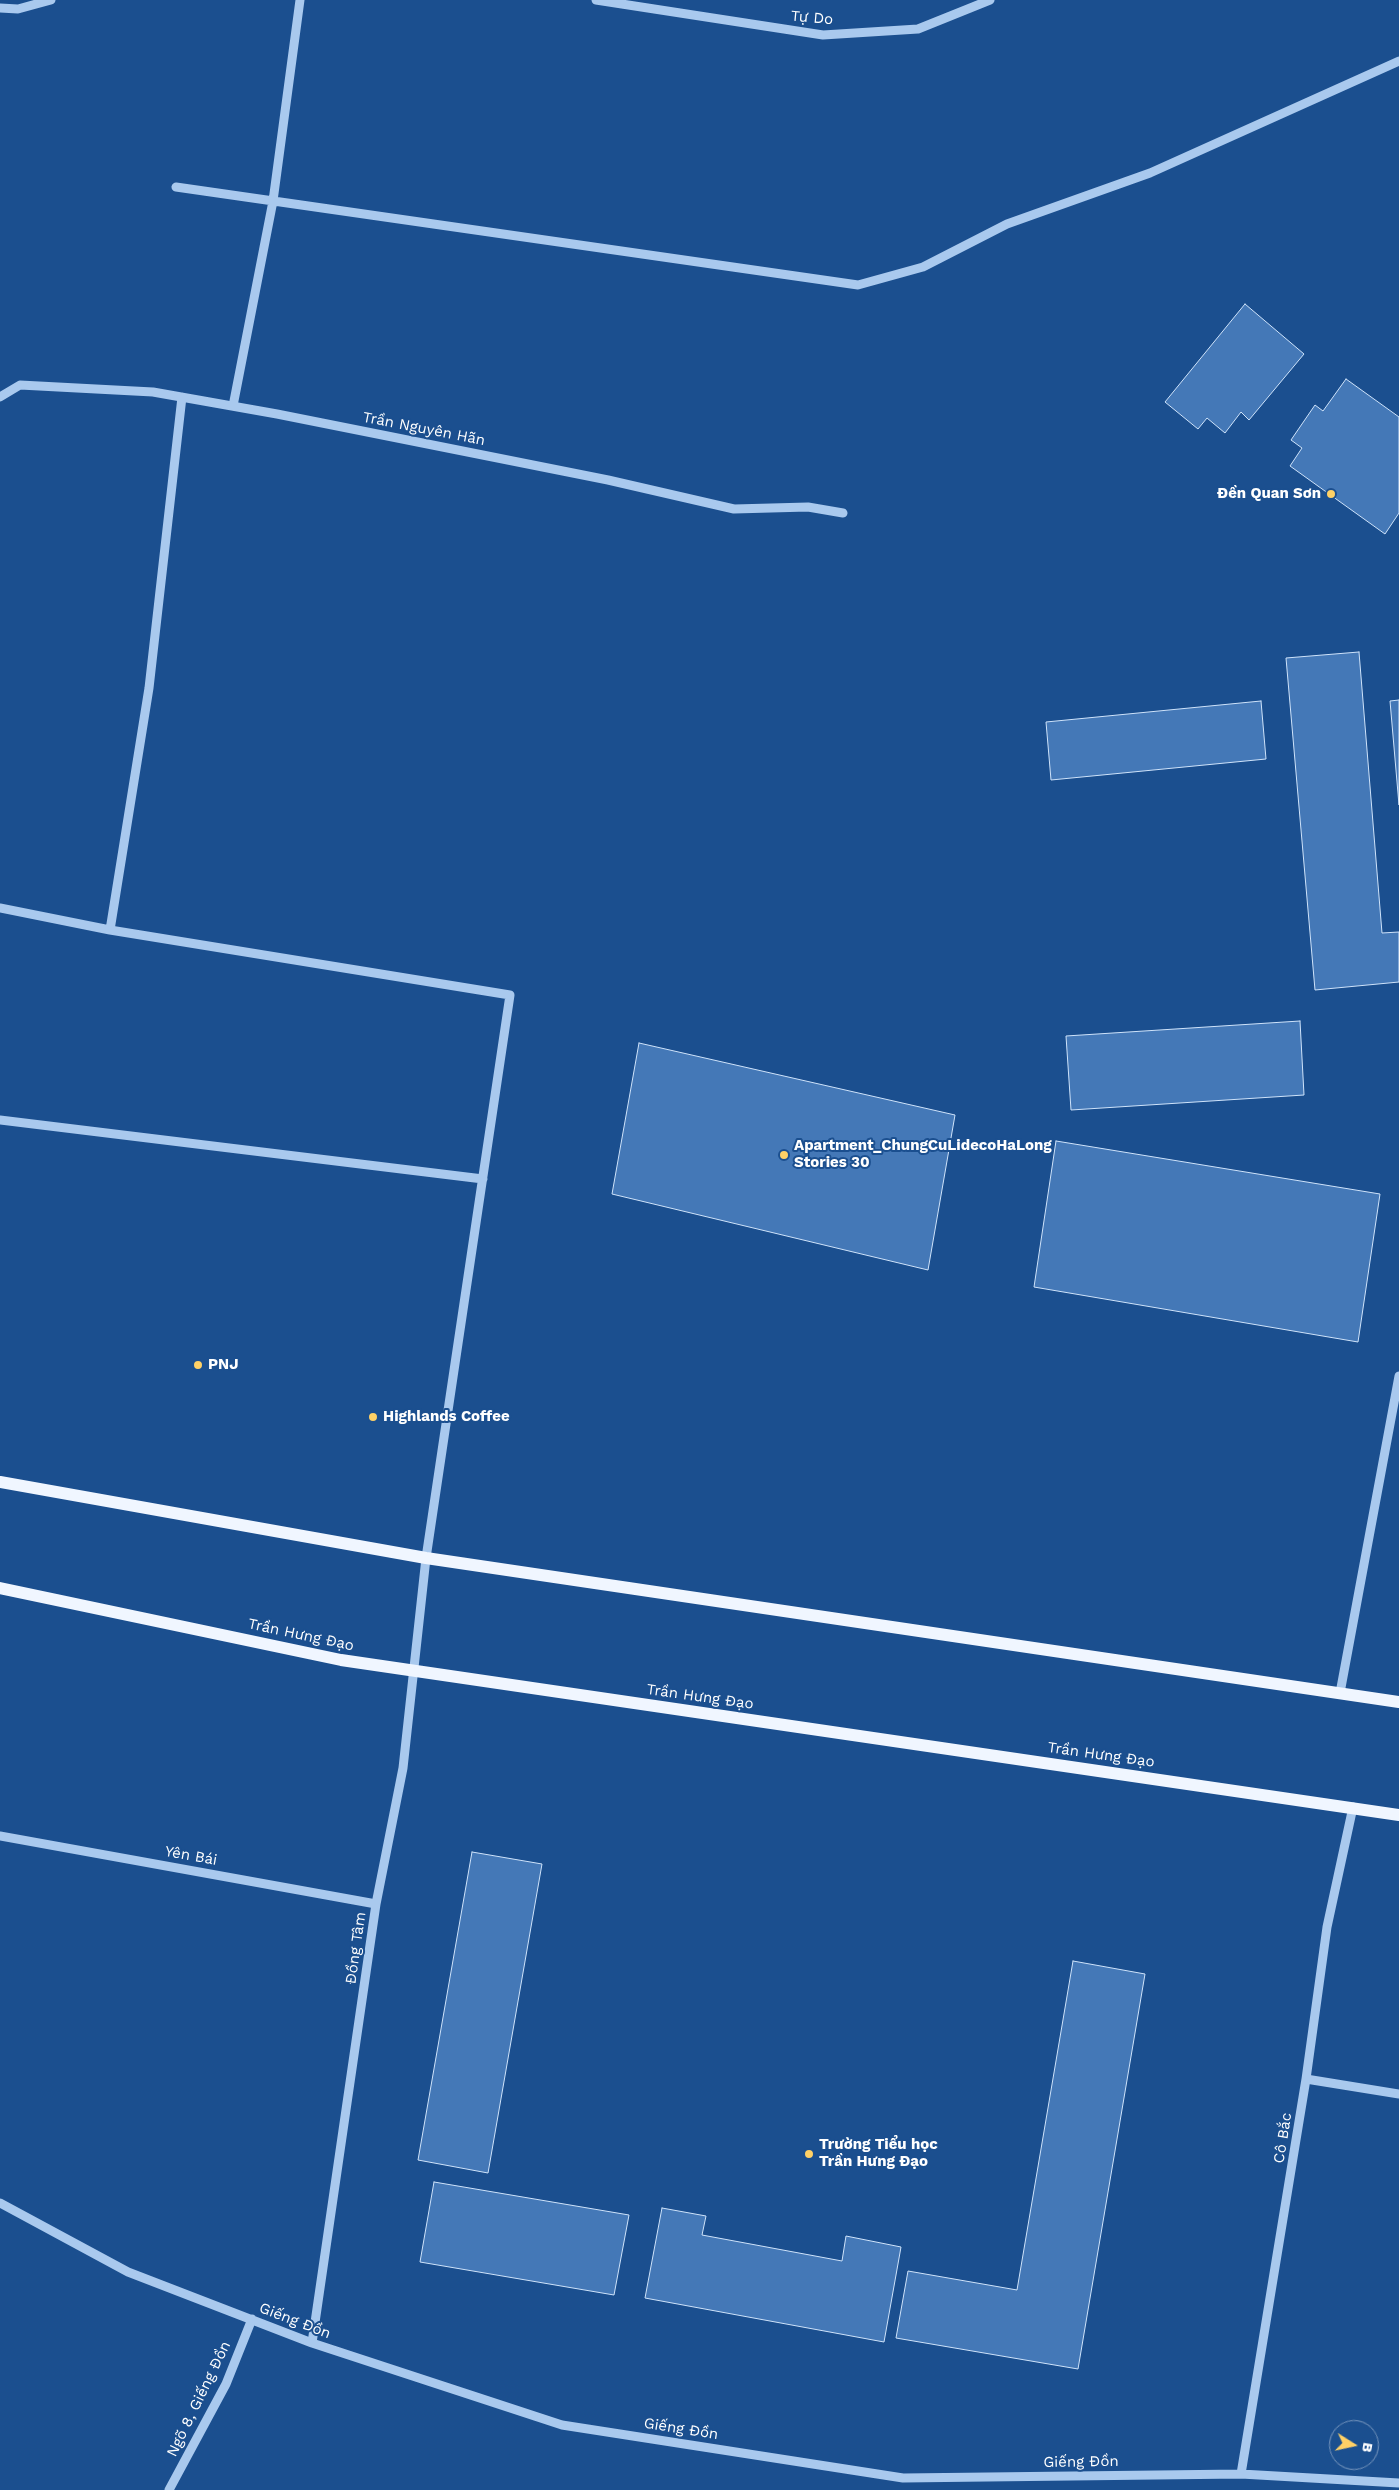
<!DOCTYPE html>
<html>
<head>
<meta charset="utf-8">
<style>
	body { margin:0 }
	#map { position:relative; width:1399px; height:2490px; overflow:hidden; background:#1b4f8f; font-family:"Work Sans",sans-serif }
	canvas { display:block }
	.north { position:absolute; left:1329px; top:2420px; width:50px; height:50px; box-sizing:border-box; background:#1b4f8f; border:1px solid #7695bc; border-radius:50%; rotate:100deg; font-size:14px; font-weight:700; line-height:20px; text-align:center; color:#fff }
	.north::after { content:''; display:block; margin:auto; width:18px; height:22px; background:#ffd166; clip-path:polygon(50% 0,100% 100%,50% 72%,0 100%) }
</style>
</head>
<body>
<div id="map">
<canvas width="1399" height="2490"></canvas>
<div class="north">B</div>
</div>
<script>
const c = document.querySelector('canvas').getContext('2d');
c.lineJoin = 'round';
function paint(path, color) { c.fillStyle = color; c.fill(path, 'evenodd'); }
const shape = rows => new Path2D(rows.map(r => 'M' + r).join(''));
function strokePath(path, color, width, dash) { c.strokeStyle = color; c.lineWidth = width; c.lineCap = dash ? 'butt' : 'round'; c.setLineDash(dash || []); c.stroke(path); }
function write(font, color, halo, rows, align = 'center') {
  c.font = font + ' "Work Sans",sans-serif'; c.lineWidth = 4; c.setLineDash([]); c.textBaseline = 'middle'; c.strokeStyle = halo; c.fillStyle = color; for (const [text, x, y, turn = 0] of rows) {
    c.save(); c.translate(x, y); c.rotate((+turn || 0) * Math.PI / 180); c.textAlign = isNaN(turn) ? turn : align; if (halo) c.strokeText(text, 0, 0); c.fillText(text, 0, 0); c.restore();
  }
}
const building = shape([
	[1245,304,1304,354,1249,420,1241,412,1225,433,1207,418,1198,429,1165,402,1245,304],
	[1346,379,1399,417,1399,513,1385,534,1290,466,1302,448,1291,440,1315,405,1323,411,1346,379],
	[1359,652,1382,933,1399,932,1399,982,1315,990,1286,658,1359,652],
	[1399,700,1399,805,1390,701,1399,700],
	[1261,701,1266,759,1051,780,1046,722,1261,701],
	[1300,1021,1304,1095,1071,1110,1066,1036,1300,1021],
	[639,1043,955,1115,928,1270,612,1194,639,1043],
	[1056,1141,1380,1194,1358,1342,1034,1287,1056,1141],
	[472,1852,542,1864,488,2173,418,2160,472,1852],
	[1073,1961,1145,1974,1078,2369,896,2338,908,2271,1017,2290,1073,1961],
	[434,2182,629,2215,614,2295,420,2262,434,2182],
	[662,2208,706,2216,702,2235,842,2261,846,2236,901,2247,884,2342,645,2298,662,2208]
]);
const minor = shape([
	[596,0,823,35,918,29,990,0],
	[0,8,18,9,51,0],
	[176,187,858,285,923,267,1007,224,1150,173,1399,61],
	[0,397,20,385,153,392,277,414,608,480,734,509,808,507,843,513],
	[233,406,273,201,300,0],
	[0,908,110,930,510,995,426,1558,403,1768,376,1904,312,2343],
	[110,930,149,688,182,397],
	[0,1120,483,1179],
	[1340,1693,1399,1376],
	[0,1836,376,1904],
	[1306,2079,1399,2094],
	[0,2203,128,2272,312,2343,562,2425,903,2478,1241,2474,1399,2483],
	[1241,2474,1306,2079,1327,1927,1353,1807],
	[169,2490,226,2384,252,2319]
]);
const major = shape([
	[0,1482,426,1558,1399,1702],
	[0,1588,341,1660,1399,1815]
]);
const markers = [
	[1331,494,5,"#ffd166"],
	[784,1155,5,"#ffd166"],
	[198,1365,5,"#ffd166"],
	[373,1417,5,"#ffd166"],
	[809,2154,5,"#ffd166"]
];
const streetNames = [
	["Tự Do",812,18,5],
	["Trần Nguyên Hãn",424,429,11],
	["Trần Hưng Đạo",301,1635,12],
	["Trần Hưng Đạo",700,1697,8],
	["Trần Hưng Đạo",1101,1755,8],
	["Yên Bái",191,1856,10],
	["Đồng Tâm",356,1948,-82],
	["Cô Bắc",1283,2138,-81],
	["Giếng Đồn",295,2321,21],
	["Ngõ 8, Giếng Đồn",199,2399,-64],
	["Giếng Đồn",681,2429,9],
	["Giếng Đồn",1081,2462,-1]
];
const poiNames = [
	["Đền Quan Sơn",1321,494,"right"],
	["Apartment_ChungCuLidecoHaLong",794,1146],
	["Stories 30",794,1163],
	["PNJ",208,1365],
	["Highlands Coffee",383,1417],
	["Trường Tiểu học",819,2145],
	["Trần Hưng Đạo",819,2162]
];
paint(building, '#4478b7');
strokePath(building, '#cfe3fa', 1);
strokePath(minor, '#a9c9ee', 9);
strokePath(major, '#f0f6ff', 12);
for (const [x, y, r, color] of markers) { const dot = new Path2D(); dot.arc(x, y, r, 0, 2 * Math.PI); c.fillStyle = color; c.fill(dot); strokePath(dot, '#1b4f8f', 2); }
write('15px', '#fff', '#1b4f8f', streetNames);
write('bold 15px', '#fff', '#1b4f8f', poiNames, 'left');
</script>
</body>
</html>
